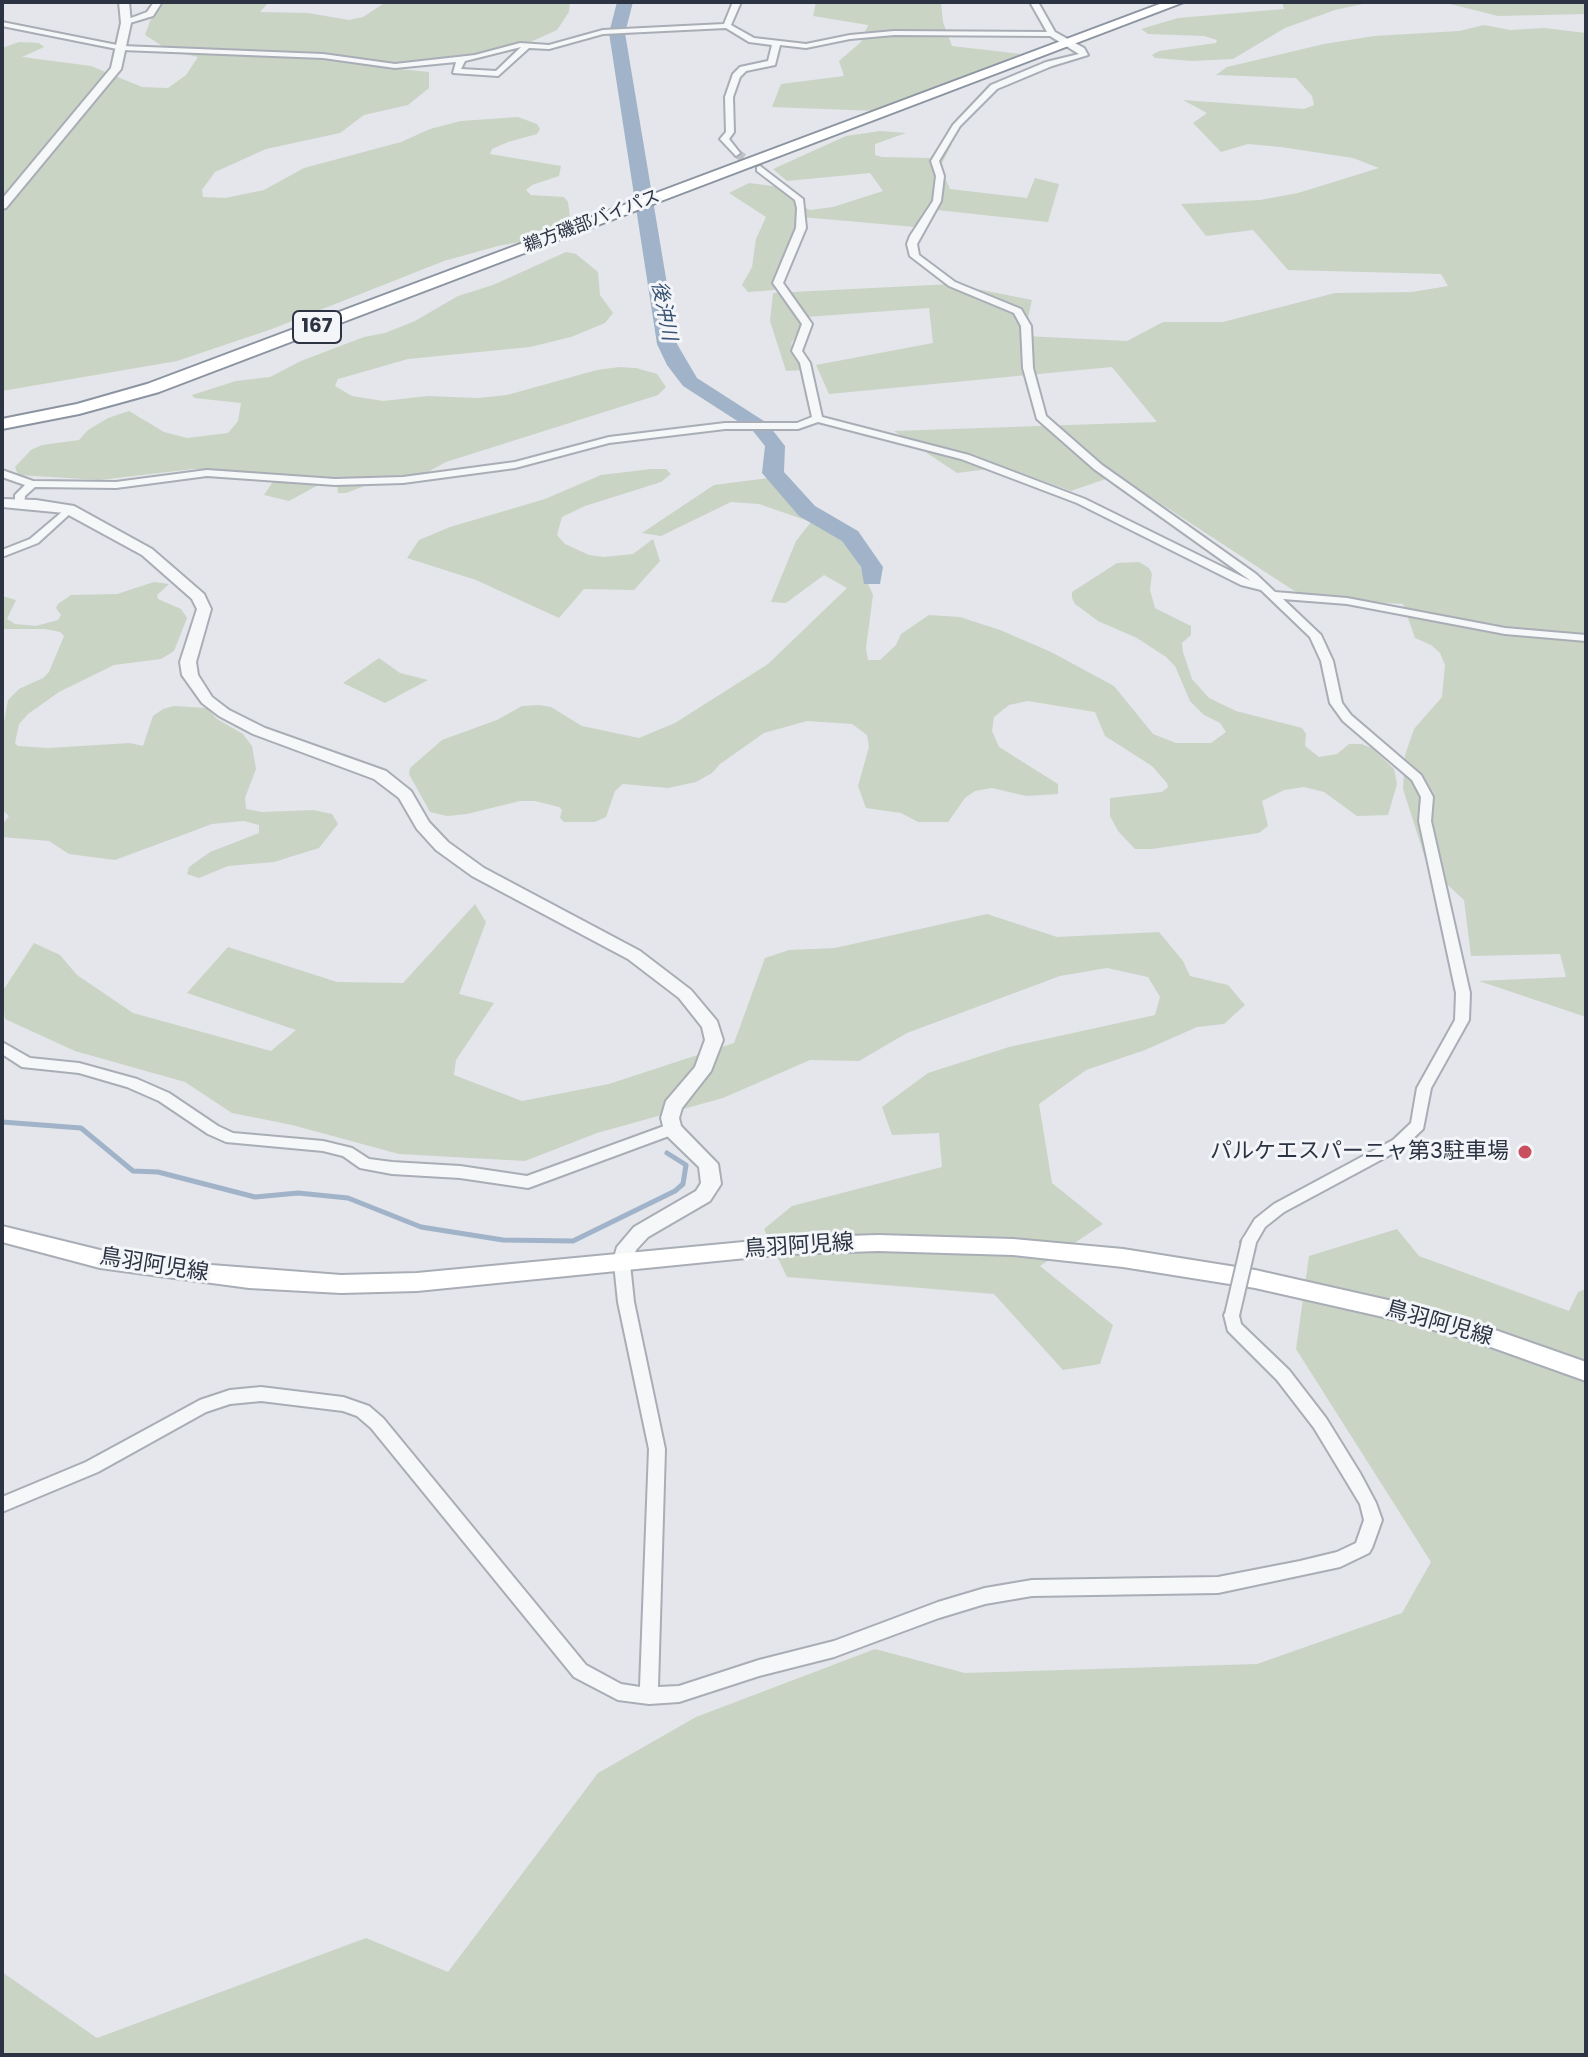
<!DOCTYPE html>
<html>
<head>
<meta charset="utf-8">
<style>
	body { margin:0 }
	#map { position:relative; width:1588px; height:2057px; overflow:hidden; background:#e4e6eb; font-family:Poppins,sans-serif }
	canvas { display:block }
	.frame { position:absolute; inset:0; border:4px solid #2c3443; pointer-events:none }
</style>
</head>
<body>
<div id="map">
<canvas width="1588" height="2057"></canvas>
<div class="frame"></div>
</div>
<script>
const c = document.querySelector('canvas').getContext('2d');
c.lineJoin = 'round';
function paint(path, color) { c.fillStyle = color; c.fill(path, 'evenodd'); }
const shape = rows => new Path2D(rows.map(r => 'M' + r).join(''));
function strokePath(path, color, width, dash) { c.strokeStyle = color; c.lineWidth = width; c.lineCap = dash ? 'butt' : 'round'; c.setLineDash(dash || []); c.stroke(path); }
function write(font, color, halo, rows, align = 'center') {
  c.font = font + ' Poppins,"Noto Sans JP",sans-serif'; c.lineWidth = 6; c.setLineDash([]); c.textBaseline = 'middle'; c.strokeStyle = halo; c.fillStyle = color; for (const [text, x, y, turn = 0] of rows) {
    c.save(); c.translate(x, y); c.rotate((+turn || 0) * Math.PI / 180); c.textAlign = isNaN(turn) ? turn : align; if (halo) c.strokeText(text, 0, 0); c.fillText(text, 0, 0); c.restore();
  }
}
const green = shape([
	[164,2,269,2,260,12,308,13,349,20,363,17,386,2,570,2,569,12,557,30,526,44,502,52,392,63,399,69,429,72,429,88,408,105,364,115,340,133,266,149,215,172,202,190,203,197,225,198,264,190,304,168,401,142,430,129,461,121,518,117,537,124,540,129,537,134,508,142,492,149,490,154,561,166,559,176,532,185,526,190,531,195,564,197,568,202,571,225,564,234,498,246,444,261,272,329,177,361,2,391,2,48,19,42,39,43,44,47,22,57,91,66,142,87,168,88,186,75,198,57,170,51,145,35,150,21],
	[816,2,941,2,943,22,952,46,1021,54,876,111,772,107,781,84,844,76,839,61,861,42,868,25,813,16],
	[1282,2,1372,2,1335,10,1285,28,1233,59,1192,61,1155,58,1152,55,1159,51,1216,43,1217,40,1204,36,1148,34,1141,29,1178,18,1284,9],
	[1442,2,1586,2,1586,14,1498,16],
	[1484,25,1510,30,1544,28,1586,33,1586,1017,1479,981,1566,977,1560,954,1471,956,1464,900,1428,867,1403,789,1405,755,1414,729,1442,697,1445,665,1440,653,1431,645,1415,638,1403,604,1305,598,1117,475,1071,491,1004,467,957,473,894,431,1157,422,1112,367,829,394,816,365,933,343,929,308,806,317,791,344,804,370,786,371,770,321,773,293,952,284,1032,300,1024,336,1127,341,1163,322,1223,322,1335,293,1412,292,1448,286,1441,274,1288,270,1253,230,1206,236,1181,204,1260,200,1298,193,1379,168,1353,158,1281,147,1248,144,1221,152,1193,123,1207,113,1183,100,1304,109,1314,105,1312,96,1296,78,1216,75,1227,67,1324,44,1374,36,1459,31],
	[880,131,906,133,875,144,875,155,882,157,931,158,944,143,952,144,940,167,950,189,1027,198,1035,178,1059,184,1048,222,937,210,915,227,802,217,774,290,748,292,742,285,752,267,756,239,766,217,729,193,749,183,789,188,794,192,795,203,810,210,833,207,883,191,870,173,787,181,773,169,846,136],
	[566,252,576,254,598,272,600,295,613,313,605,323,571,337,530,347,408,359,338,379,335,386,352,396,383,401,428,396,478,398,507,395,597,370,619,367,636,368,657,374,666,387,658,395,446,462,426,473,370,484,346,493,338,493,337,484,324,482,289,501,264,495,272,483,270,475,252,473,193,469,100,480,18,475,15,467,31,450,42,445,79,440,88,430,108,418,129,411,164,432,187,438,228,433,238,421,241,403,194,398,192,395,236,381,270,377,301,361,364,337,385,333,415,321,458,296,493,285],
	[651,469,666,469,671,474,661,482,585,506,562,517,557,535,565,544,589,555,604,557,633,554,653,539,660,561,634,590,584,589,559,618,476,580,407,558,419,540,450,527,545,499,601,475],
	[769,478,794,506,844,539,856,557,873,595,866,648,868,660,880,660,896,645,901,634,929,615,960,617,1000,630,1051,652,1114,686,1153,734,1176,743,1211,743,1226,732,1220,723,1204,715,1190,701,1175,666,1166,657,1137,638,1098,621,1075,604,1072,598,1072,592,1117,563,1139,562,1149,568,1152,574,1150,590,1155,608,1191,626,1191,635,1182,643,1183,652,1192,679,1209,698,1236,711,1302,728,1306,734,1305,746,1319,757,1337,754,1349,744,1361,744,1372,748,1394,769,1397,784,1388,815,1357,816,1324,792,1304,787,1284,790,1262,801,1268,826,1259,833,1152,849,1135,849,1118,831,1110,816,1110,798,1162,792,1168,787,1167,783,1152,766,1105,736,1095,712,1028,701,1009,705,994,717,992,731,999,747,1058,784,1058,794,1026,796,992,788,975,791,965,798,948,822,918,822,901,813,866,808,858,786,869,747,867,735,852,724,807,721,764,733,720,764,712,773,696,782,668,788,623,784,615,791,606,817,595,822,564,822,560,818,562,810,559,807,535,801,520,801,467,814,447,816,430,812,409,774,410,768,442,740,497,720,522,706,539,705,551,707,582,726,639,738,675,723,768,664,847,588,824,575,786,603,771,602,796,541,811,522,759,504,731,502,661,536,642,533,714,485],
	[154,582,169,584,157,595,158,599,181,609,187,618,174,651,161,659,114,665,59,692,28,714,19,724,15,743,18,746,48,748,130,743,143,746,153,716,163,709,174,706,207,708,217,719,243,734,252,746,256,769,245,798,246,809,262,812,313,810,332,814,338,824,319,848,274,862,228,866,199,878,187,874,189,867,210,852,259,833,259,825,244,821,212,824,115,860,69,854,49,841,2,837,2,825,9,816,2,810,2,733,8,700,19,689,43,678,49,672,64,636,60,632,45,629,2,629,2,596,16,600,7,619,15,624,36,626,58,620,61,615,56,608,58,604,71,595,117,594],
	[379,658,400,673,428,680,385,703,343,683],
	[475,904,486,922,459,994,494,1003,456,1060,454,1075,522,1101,609,1084,734,1043,765,958,789,950,835,948,987,914,1057,937,1159,932,1183,961,1190,976,1228,985,1245,1005,1224,1024,1197,1027,1145,1050,1086,1070,1039,1104,1052,1183,1103,1224,1040,1266,1113,1325,1100,1364,1063,1370,994,1294,787,1277,764,1229,792,1206,942,1167,939,1133,892,1135,882,1107,928,1073,1009,1047,1155,1015,1160,997,1148,977,1107,968,1060,976,907,1033,859,1061,810,1060,723,1098,597,1133,525,1161,399,1154,292,1125,232,1113,185,1082,75,1051,5,1019,2,992,34,943,60,955,77,975,133,1013,271,1051,296,1030,187,993,228,947,337,982,403,983],
	[1397,1229,1419,1256,1569,1311,1578,1292,1586,1289,1586,2055,2,2055,2,1972,97,2038,366,1938,448,1972,598,1773,696,1717,875,1649,965,1673,1257,1664,1402,1613,1431,1562,1296,1349,1309,1256]
]);
const stream = shape([
	[2,1122,81,1128,133,1171,158,1172,255,1197,298,1193,348,1198,421,1227,503,1240,573,1241,675,1191,683,1184,686,1165,667,1153]
]);
const river = shape([
	[617,2,633,2,625,33,677,344,697,378,767,423,785,446,784,472,815,506,858,531,883,567,880,584,864,584,861,567,842,541,799,516,762,473,765,446,753,431,683,386,667,365,657,344,609,33,617,2]
]);
const minorTunnel = shape([
	[736,153,760,169]
]);
const minor = shape([
	[154,2,162,2,153,16,123,25,123,21,147,12,154,2],
	[733,2,741,2,731,25,754,38,806,44,850,35,894,31,1047,32,1030,2,1038,2,1055,32,1084,48,1088,55,1052,66,997,89,960,126,939,161,944,176,941,201,917,244,919,255,955,282,1021,309,1031,326,1033,368,1046,416,1102,465,1256,574,1275,592,1347,598,1505,628,1586,635,1586,641,1505,634,1347,604,1283,599,1321,635,1333,661,1342,703,1351,715,1421,775,1433,797,1431,821,1470,993,1469,1020,1431,1088,1423,1129,1403,1148,1284,1212,1265,1227,1254,1246,1244,1246,1241,1242,1255,1219,1274,1204,1393,1140,1411,1123,1417,1088,1455,1020,1456,993,1419,821,1421,797,1412,780,1343,721,1330,703,1321,661,1310,637,1261,590,1241,585,1077,503,961,459,818,422,798,429,725,429,609,443,515,468,403,483,335,485,207,476,116,488,35,487,25,496,24,505,20,506,15,503,15,495,25,485,2,477,2,470,33,481,116,482,207,470,335,479,403,477,515,462,609,437,725,423,797,423,812,417,800,363,792,351,802,324,773,283,796,228,797,208,795,200,757,171,757,167,760,166,803,199,806,228,783,283,812,324,802,351,810,363,822,417,969,455,1085,499,1251,581,1094,469,1037,419,1023,368,1021,326,1014,313,949,286,910,256,907,244,910,236,933,201,936,176,931,161,953,125,991,85,1046,62,1079,54,1050,36,894,35,850,39,806,48,780,45,775,65,746,71,740,77,733,97,734,132,729,139,740,153,736,156,720,139,726,132,725,97,733,74,740,67,768,61,772,45,749,42,726,28,603,34,549,49,529,48,498,76,453,73,456,62,395,68,323,58,122,50,2,26,2,22,122,46,323,54,395,64,475,55,520,43,549,45,603,30,724,24,733,2],
	[521,47,496,71,461,69,465,61,521,47],
	[69,506,74,509,73,511,38,543,2,557,2,550,30,539,69,506],
	[2,1042,30,1058,79,1063,137,1079,169,1093,218,1126,233,1133,323,1141,352,1148,369,1159,392,1162,460,1166,527,1176,667,1125,677,1125,679,1129,677,1133,528,1188,460,1178,392,1174,360,1168,343,1156,323,1151,226,1142,208,1134,159,1101,127,1087,79,1073,22,1067,2,1054,2,1042],
	[622,1258,627,1260,630,1264,634,1302,665,1449,658,1687,679,1686,759,1660,834,1641,938,1602,985,1588,1032,1580,1218,1577,1300,1561,1337,1552,1356,1543,1364,1520,1360,1504,1314,1428,1277,1380,1228,1331,1224,1315,1226,1311,1232,1309,1238,1311,1241,1324,1289,1370,1326,1418,1360,1473,1376,1503,1382,1520,1372,1548,1369,1553,1340,1567,1218,1593,1032,1596,985,1604,939,1618,834,1657,759,1676,679,1702,649,1704,618,1700,574,1677,371,1428,357,1416,343,1411,261,1401,230,1404,206,1412,98,1472,2,1512,2,1497,86,1462,200,1400,230,1390,261,1387,343,1397,369,1406,383,1418,586,1665,621,1684,640,1687,649,1449,618,1302,614,1264,617,1260,622,1258]
]);
const tertiary = shape([
	[119,2,129,2,131,23,121,69,6,208,2,209,2,199,111,68,121,23,119,2],
	[2,499,36,500,74,506,152,549,204,594,211,609,196,662,198,675,212,697,229,710,265,728,386,771,411,791,429,822,448,842,484,868,640,951,691,990,717,1021,723,1040,711,1071,682,1108,679,1118,681,1126,718,1164,721,1184,710,1201,648,1237,636,1250,629,1269,622,1272,615,1269,612,1264,617,1247,634,1227,696,1191,701,1183,699,1167,665,1134,661,1118,666,1101,695,1067,705,1040,702,1027,679,998,628,959,472,876,436,850,417,829,399,798,374,779,253,734,219,716,202,703,182,675,180,662,197,609,192,599,142,555,65,513,2,507,2,499]
]);
const secondary = shape([
	[2,1226,100,1250,172,1262,341,1275,417,1273,786,1238,878,1235,1013,1239,1123,1249,1255,1270,1410,1305,1492,1329,1586,1362,1586,1381,1488,1346,1410,1323,1255,1288,1123,1267,1013,1255,878,1251,786,1254,417,1291,341,1293,249,1288,100,1268,2,1242,2,1226]
]);
const trunk = shape([
	[1165,2,1184,2,159,392,79,414,2,429,2,419,77,404,147,384,1165,2]
]);
const minorBridge = shape([
	[1232,1315,1249,1242]
]);
const markers = [
	[1525,1152,8,"#c8505f"]
];
const farStreetnames = [
	["鵜方磯部バイパス",592,222,-21]
];
const farWaternames = [
	["後沖川",663,311,79]
];
const shields = [
	[317,327,48]
];
const shieldNames = [
	["167",317,327]
];
const poiNames = [
	["パルケエスパーニャ第3駐車場",1509,1152]
];
const streetNames = [
	["鳥羽阿児線",799,1247,-4],
	["鳥羽阿児線",154,1266,9],
	["鳥羽阿児線",1439,1324,16]
];
paint(green, '#c9d4c5');
strokePath(stream, '#a1b3c9', 5);
paint(river, '#a1b3c9');
strokePath(minorTunnel, '#bfc2c9', 9, [9, 4]);
strokePath(minor, '#a9adb5', 4);
strokePath(tertiary, '#a9adb5', 4);
strokePath(secondary, '#a9adb5', 4);
strokePath(trunk, '#8c94a1', 4);
paint(minor, '#f6f7f9');
paint(tertiary, '#f6f7f9');
paint(secondary, '#fff');
paint(trunk, '#fff');
strokePath(minorBridge, '#a9adb5', 18, []);
strokePath(minorBridge, '#f6f7f9', 14);
for (const [x, y, r, color] of markers) { const dot = new Path2D(); dot.arc(x, y, r, 0, 2 * Math.PI); c.fillStyle = color; c.fill(dot); strokePath(dot, '#f3f5f8', 3); }
write('18px', '#2c3443', '#f3f5f8', farStreetnames);
write('italic 20px', '#385275', '#f3f5f8', farWaternames);
for (const [x, y, w] of shields) { const box = new Path2D(); box.roundRect(x - w / 2, y - 16, w, 32, 6); c.fillStyle = '#f3f5f8'; c.fill(box); strokePath(box, '#2c3443', 2); }
write('bold 20px', '#2c3443', null, shieldNames);
write('22px', '#2c3443', '#f3f5f8', poiNames, 'right');
write('22px', '#2c3443', '#f3f5f8', streetNames);
</script>
</body>
</html>
